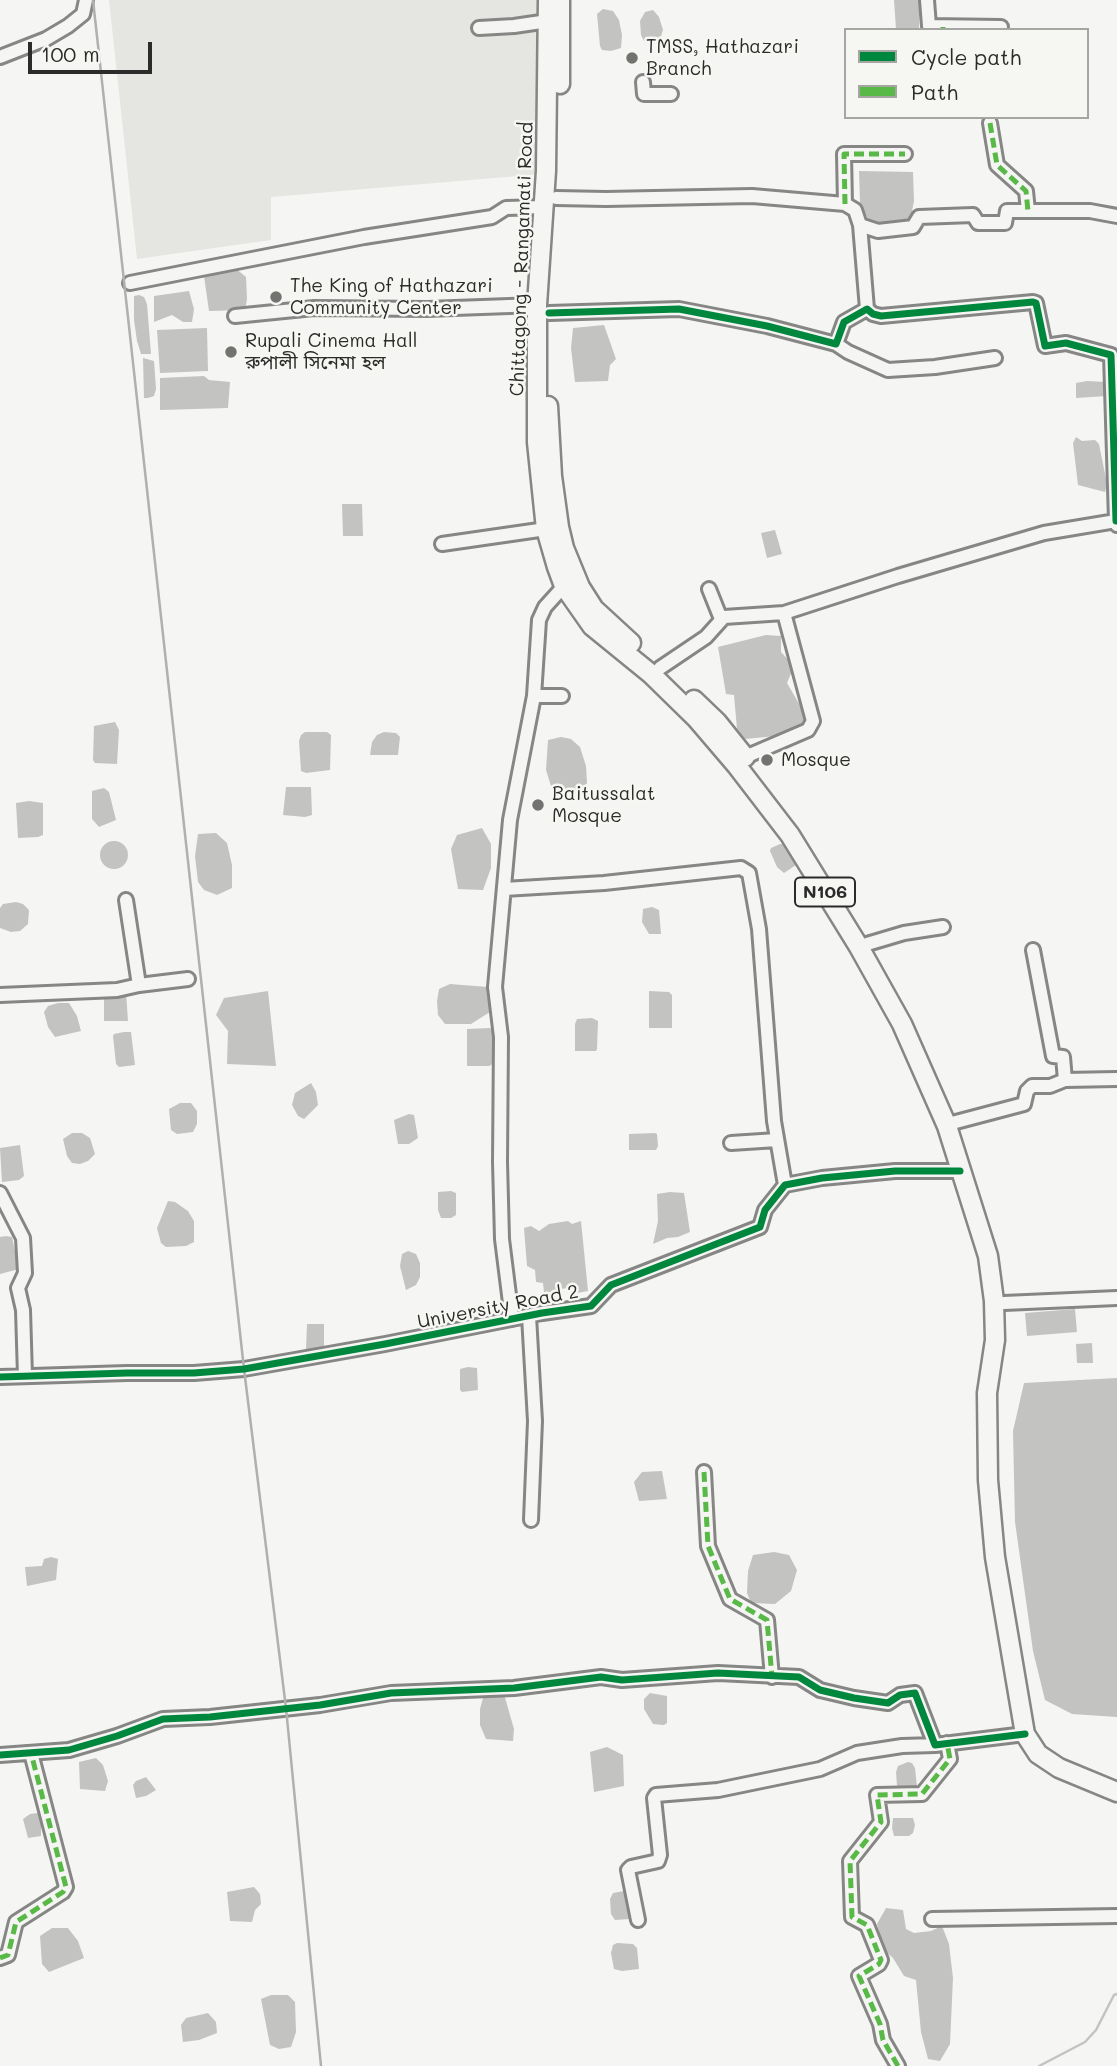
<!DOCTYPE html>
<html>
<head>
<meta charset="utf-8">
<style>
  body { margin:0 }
  #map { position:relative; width:1117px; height:2066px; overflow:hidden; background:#f5f5f3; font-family:Mali,sans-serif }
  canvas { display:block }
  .legend { position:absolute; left:844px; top:28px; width:245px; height:91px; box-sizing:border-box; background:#f6f6f2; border:2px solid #a5a5a2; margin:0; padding:9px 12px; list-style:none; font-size:21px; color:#2b2b2b }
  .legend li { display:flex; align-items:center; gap:14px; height:35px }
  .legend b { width:35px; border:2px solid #a5a5a2 }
  .scale { position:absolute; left:28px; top:42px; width:124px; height:32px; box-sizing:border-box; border:4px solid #2b2b2b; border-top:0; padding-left:9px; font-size:21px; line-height:24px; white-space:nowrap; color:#2b2b2b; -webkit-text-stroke:5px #f6f6f2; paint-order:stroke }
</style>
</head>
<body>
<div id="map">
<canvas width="1117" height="2066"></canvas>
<ul class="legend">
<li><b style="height:9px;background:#00873e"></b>Cycle path</li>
<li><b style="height:9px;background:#58b947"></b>Path</li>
</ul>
<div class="scale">100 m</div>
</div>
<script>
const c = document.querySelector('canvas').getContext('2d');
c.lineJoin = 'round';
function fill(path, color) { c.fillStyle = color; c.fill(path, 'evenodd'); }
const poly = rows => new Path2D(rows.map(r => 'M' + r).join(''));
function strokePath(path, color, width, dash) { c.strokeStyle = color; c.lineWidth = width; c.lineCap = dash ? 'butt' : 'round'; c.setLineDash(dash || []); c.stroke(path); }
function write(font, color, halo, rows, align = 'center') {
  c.font = font + ' Mali,"Noto Sans Bengali",sans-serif'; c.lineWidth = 5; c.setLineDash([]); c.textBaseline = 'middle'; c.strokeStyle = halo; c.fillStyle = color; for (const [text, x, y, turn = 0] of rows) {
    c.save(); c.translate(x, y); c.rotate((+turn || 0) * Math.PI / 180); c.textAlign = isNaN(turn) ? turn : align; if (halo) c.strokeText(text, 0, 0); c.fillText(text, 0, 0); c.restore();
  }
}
fill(poly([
  [109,0,541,0,541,174,271,197,271,240,137,259]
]), '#e5e5e2');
fill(poly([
  [894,0,920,0,919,28,896,29],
  [603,9,613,11,619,20,622,35,621,48,611,51,602,50,600,46,597,14],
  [653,10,659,17,663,30,661,36,654,41,644,41,641,35,640,21,645,12],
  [859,171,913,172,914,201,912,211,912,222,874,227,870,223,860,203],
  [235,268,246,277,247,299,245,310,209,311,204,276],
  [189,291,194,309,192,322,183,322,172,315,154,322,154,296],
  [139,295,144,297,147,304,151,354,141,354,137,341,134,320,134,296],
  [604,325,616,359,610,365,608,381,575,382,571,348,573,328],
  [207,328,208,371,160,373,157,330],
  [143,358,154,361,156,389,154,396,148,398,144,398],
  [204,376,209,380,230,382,228,408,160,410,160,378],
  [1087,381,1107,382,1107,396,1076,398,1076,383],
  [1076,437,1082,441,1095,440,1099,444,1107,484,1105,492,1078,485,1073,443],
  [342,504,362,504,363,536,343,536],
  [775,530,782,554,767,558,761,533],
  [766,635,781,636,781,652,794,666,787,683,809,721,787,735,745,739,737,729,734,695,726,694,718,647],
  [115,722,119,730,117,764,95,763,93,760,94,726],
  [305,732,327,732,331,735,330,770,306,773,301,771,299,741,301,735],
  [384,732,396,733,400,737,398,755,370,755,372,742,377,735],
  [561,737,571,739,580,747,586,766,587,783,580,793,556,794,551,786,546,770,548,740],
  [286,787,311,787,312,815,305,817,283,815],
  [104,788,109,792,116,820,99,827,92,819,92,791],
  [29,801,43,803,43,835,38,837,18,838,16,803],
  [482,828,491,844,491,868,483,890,458,889,451,849,457,835],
  [216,833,227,843,232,865,232,888,217,895,204,890,198,882,195,856,198,834],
  '100 855a14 14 0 1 1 28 0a14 14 0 1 1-28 0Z',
  [780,844,786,844,796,865,784,873,777,867,770,851,771,848],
  [16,902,23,904,29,910,28,924,20,931,11,932,0,928,0,908,3,904],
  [652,907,659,910,661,934,649,934,642,922,643,909],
  [450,984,488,987,490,1012,471,1024,445,1024,438,1015,437,1001,439,989],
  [268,991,276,1066,227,1064,228,1031,216,1015,224,998],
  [649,991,669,992,672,995,672,1028,649,1028],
  [126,992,128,1021,104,1021,104,994],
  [58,1003,69,1003,77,1016,81,1031,55,1037,48,1027,44,1012,48,1006],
  [592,1018,598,1021,597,1049,596,1051,575,1051,575,1024,577,1019],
  [490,1028,494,1031,494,1063,489,1066,467,1066,467,1029],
  [124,1032,131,1032,135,1065,119,1067,116,1064,113,1036,114,1034],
  [311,1083,316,1092,318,1105,304,1119,298,1116,292,1105,295,1093],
  [180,1103,191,1103,197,1111,197,1124,193,1132,177,1134,171,1130,169,1109],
  [409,1114,414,1115,418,1138,409,1144,398,1144,394,1120],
  [72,1133,82,1133,90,1138,95,1154,88,1161,80,1164,72,1163,67,1156,63,1139],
  [655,1133,657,1134,658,1146,656,1150,629,1150,629,1134],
  [20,1145,24,1176,19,1180,2,1182,0,1148],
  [451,1191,456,1193,456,1215,451,1218,441,1218,438,1210,438,1192],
  [670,1192,684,1193,690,1232,678,1237,667,1238,653,1244,658,1221,657,1194],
  [168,1201,175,1202,188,1211,194,1221,194,1242,186,1246,166,1247,161,1243,157,1228],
  [568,1221,572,1224,581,1221,588,1291,577,1293,574,1287,561,1289,561,1292,544,1292,543,1283,536,1282,535,1270,527,1266,524,1228,531,1226,539,1231,549,1224],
  [6,1236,12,1237,19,1269,0,1274,0,1237],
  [408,1251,416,1254,420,1263,420,1277,416,1285,406,1290,400,1266,402,1254],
  [1075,1309,1077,1332,1027,1336,1025,1313],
  [307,1324,324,1324,324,1349,306,1349],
  [1092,1343,1093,1363,1077,1363,1076,1344],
  [468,1367,477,1368,478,1390,462,1392,460,1390,460,1369],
  [1117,1378,1117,1717,1072,1714,1045,1700,1033,1651,1015,1522,1013,1431,1024,1383],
  [662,1471,667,1499,639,1501,634,1482,642,1472],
  [774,1552,789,1555,797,1570,791,1591,775,1604,751,1603,747,1593,748,1571,753,1555],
  [51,1557,58,1559,56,1580,27,1586,25,1567,42,1566,44,1559],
  [650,1693,667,1696,667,1723,664,1725,653,1724,644,1709,644,1699],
  [504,1694,514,1729,513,1741,486,1739,480,1725,480,1709,483,1698],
  [607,1747,623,1755,624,1786,594,1792,590,1752],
  [96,1758,103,1765,108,1781,105,1791,80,1789,79,1762],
  [908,1762,912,1763,915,1768,917,1787,914,1790,903,1791,897,1786,896,1772,898,1766],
  [146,1777,156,1790,146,1796,136,1798,133,1785,136,1781],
  [38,1813,41,1821,41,1836,28,1838,23,1819,30,1814],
  [893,1818,913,1818,915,1825,913,1833,909,1836,894,1836,892,1828],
  [254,1887,260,1894,261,1904,255,1910,252,1922,230,1921,227,1892],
  [624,1891,628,1892,633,1916,629,1919,615,1920,611,1914,610,1899,613,1893],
  [886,1908,903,1910,906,1929,914,1933,931,1931,942,1926,949,1944,953,1978,950,2044,940,2061,928,2059,921,2032,916,1980,904,1976,893,1958,883,1949,877,1924],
  [52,1928,68,1928,78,1941,84,1958,49,1972,42,1964,40,1936],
  [617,1943,633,1944,637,1948,639,1969,622,1971,614,1969,611,1953,613,1945],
  [271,1995,288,1995,295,2002,296,2032,291,2047,279,2049,270,2045,261,1999],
  [208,2013,216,2022,217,2033,199,2040,183,2042,181,2025,186,2018]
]), '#c3c3c1');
strokePath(poly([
  [1039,2066,1085,2042,1096,2030,1114,1995,1117,1994]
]), '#c3c3c1', 2.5);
const minor = poly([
  [927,0,929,26,1001,27],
  [479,28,514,26,548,21],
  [0,57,46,39,68,26,83,14,86,0],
  [643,82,644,94,671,94],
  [990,123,997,165,1026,191,1028,211],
  [556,198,606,199,752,196,845,204,855,210,860,225,867,309],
  [845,204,844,154,905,154],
  [860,225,878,231,913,227,919,217,973,215,978,223,1005,223,1007,211,1090,211,1117,216],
  [130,283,364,237,492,217,506,208,544,207],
  [549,313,679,309,767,326,836,344,844,322,867,309,873,314,881,316,1033,302,1036,303,1045,346,1066,343,1111,355,1116,521],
  [235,316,314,308,427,309,537,305],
  [836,344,848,352,888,370,935,367,995,358],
  [442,544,546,529],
  [709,589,721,619],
  [660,668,706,637,724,617,784,613,898,576,1044,533,1116,521,1117,525],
  [534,696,562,696],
  [745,757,808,730,813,721,784,613],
  [504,889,604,883,741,868,749,873,759,929,774,1121,785,1185],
  [867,944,904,933,943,927],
  [1033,950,1053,1056,1063,1057,1065,1080],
  [139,985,188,979],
  [0,995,117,990,139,985,126,900],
  [952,1123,1024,1104,1027,1091,1032,1086,1050,1086,1065,1080,1117,1079],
  [731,1143,777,1140],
  [0,1193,23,1238,25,1273,18,1288,23,1310,25,1376],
  [1004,1303,1117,1298],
  [529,1316,535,1421,531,1520],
  [512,1319,502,1239,500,1162,501,1037,495,987,510,820,534,696,539,620,545,607,564,586],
  [0,1377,127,1373,194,1373,244,1369,385,1344,542,1313,591,1306,611,1285,760,1227,765,1210,785,1185,822,1178,895,1171,960,1171],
  [704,1472,708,1546,730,1599,767,1620,772,1677],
  [0,1755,69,1750,117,1736,163,1719,210,1717,320,1705,391,1693,514,1688,601,1677,622,1680,718,1673,799,1677,820,1690,854,1698,888,1703,900,1695,915,1693,935,1745,1025,1734],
  [932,1919,1117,1916],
  [638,1920,628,1870,631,1867,658,1861,660,1855,654,1798,656,1795,718,1790,820,1769,857,1753,902,1746,935,1745],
  [0,1958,8,1955,16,1922,63,1892,66,1887,31,1753],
  [898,2066,883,2040,880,2024,859,1976,879,1964,881,1960,867,1925,852,1917,850,1861,881,1822,877,1795,922,1794,950,1759,947,1743]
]);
const highway = poly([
  [548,0,546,171,537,305,537,442,546,529,557,567,564,586,592,626,651,674,696,718,737,766,790,835,859,947,902,1024,947,1126,988,1256,994,1301,995,1340,987,1393,988,1480,995,1557,1025,1734,1038,1754,1059,1768,1117,1792],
  [560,0,560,84],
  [548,406,552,476,559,527,564,548,580,587,594,609,631,643],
  [694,700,717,722,745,757]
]);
strokePath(minor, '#868685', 18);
strokePath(highway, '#868685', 23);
strokePath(minor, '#f5f5f3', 12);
strokePath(highway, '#f5f5f3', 18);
strokePath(poly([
  [93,0,244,1369,286,1708,321,2066]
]), '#b0b0af', 2.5);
strokePath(poly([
  [943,30,943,27],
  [990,123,997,165,1026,191,1028,211],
  [845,204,844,154,905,154],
  [704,1472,708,1546,730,1599,767,1620,772,1677],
  [0,1958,8,1955,16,1922,63,1892,66,1887,31,1753],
  [898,2066,883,2040,880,2024,859,1976,879,1964,881,1960,867,1925,852,1917,850,1861,881,1822,877,1795,922,1794,950,1759,947,1743]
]), '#58b947', 5, [10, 5]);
strokePath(poly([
  [549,313,679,309,767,326,836,344,844,322,867,309,873,314,881,316,1033,302,1036,303,1045,346,1066,343,1111,355,1116,521],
  [0,1377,127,1373,194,1373,244,1369,385,1344,542,1313,591,1306,611,1285,760,1227,765,1210,785,1185,822,1178,895,1171,960,1171],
  [0,1755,69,1750,117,1736,163,1719,210,1717,320,1705,391,1693,514,1688,601,1677,622,1680,718,1673,799,1677,820,1690,854,1698,888,1703,900,1695,915,1693,935,1745,1025,1734]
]), '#00873e', 7);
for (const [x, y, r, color] of [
  [632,58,7,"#727271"],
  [276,297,7,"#727271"],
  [231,352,7,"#727271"],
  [767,760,7,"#727271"],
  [538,805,7,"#727271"]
]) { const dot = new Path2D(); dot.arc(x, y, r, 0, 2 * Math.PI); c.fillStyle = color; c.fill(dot); strokePath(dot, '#f6f6f2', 2.5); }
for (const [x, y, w] of [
  [825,892,60]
]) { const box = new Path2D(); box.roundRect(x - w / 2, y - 14.5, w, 29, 5); c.fillStyle = '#f6f6f2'; c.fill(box); strokePath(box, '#2b2b2b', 2); }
write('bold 18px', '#2b2b2b', null, [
  ["N106",825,892]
]);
write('19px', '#2b2b2b', '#f6f6f2', [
  ["TMSS, Hathazari",646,47],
  ["Branch",646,69],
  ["The King of Hathazari",290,286],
  ["Community Center",290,308],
  ["Rupali Cinema Hall",245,341],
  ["রুপালী সিনেমা হল",245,363],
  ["Mosque",781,760],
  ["Baitussalat",552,794],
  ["Mosque",552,816]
], 'left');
write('19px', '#2b2b2b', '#f6f6f2', [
  ["Chittagong - Rangamati Road",522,259,-88],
  ["University Road 2",498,1307,-11]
]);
</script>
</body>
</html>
